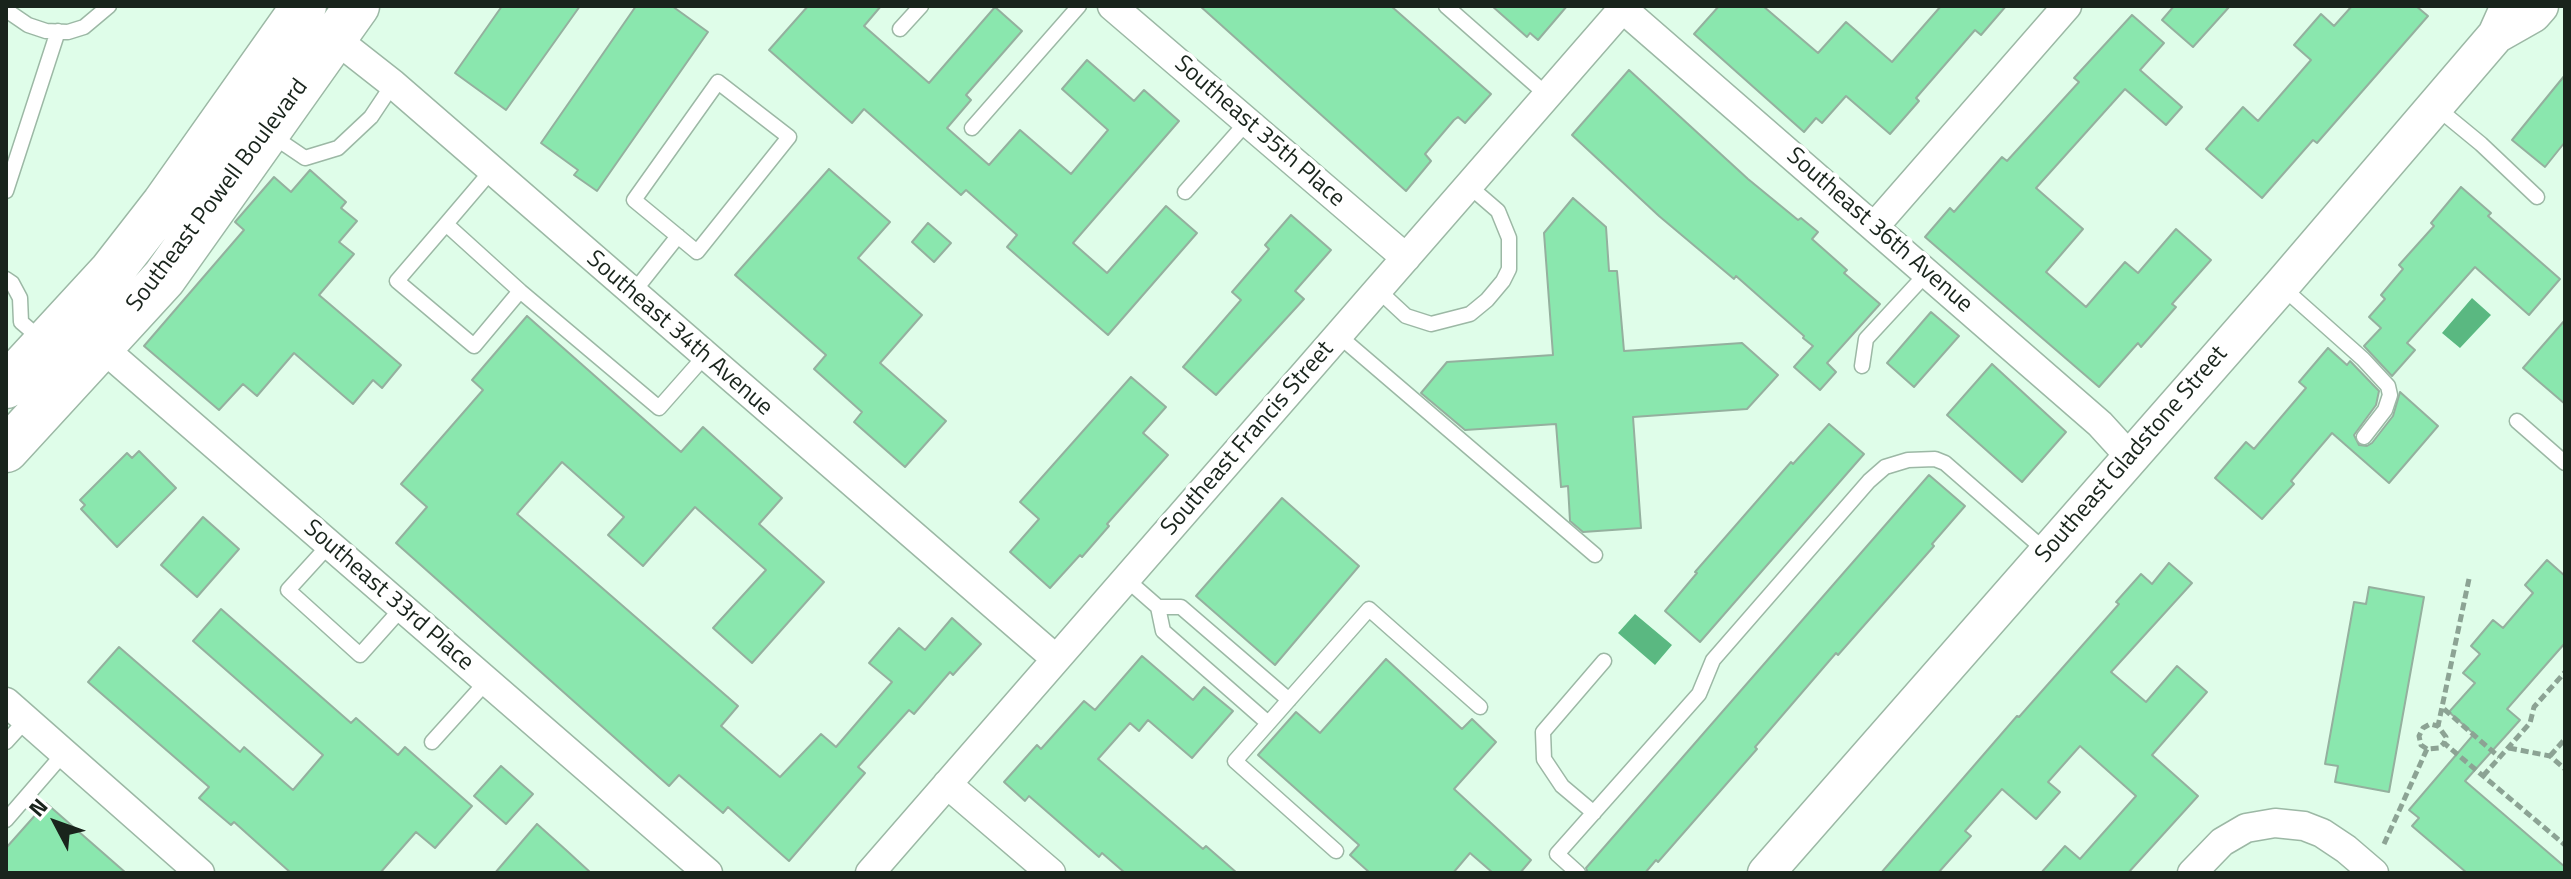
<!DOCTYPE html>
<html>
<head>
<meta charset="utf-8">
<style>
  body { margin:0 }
  #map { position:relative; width:2571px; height:879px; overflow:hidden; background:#dffde9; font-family:"Titillium Web",sans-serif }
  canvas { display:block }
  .frame { position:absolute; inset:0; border:8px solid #19241c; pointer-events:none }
  .north { position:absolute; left:16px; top:783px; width:80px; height:80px; -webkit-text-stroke:6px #fff; paint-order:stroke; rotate:311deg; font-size:22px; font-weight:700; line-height:32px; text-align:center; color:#19241c }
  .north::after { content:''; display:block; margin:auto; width:28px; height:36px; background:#19241c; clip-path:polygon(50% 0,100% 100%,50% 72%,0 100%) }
</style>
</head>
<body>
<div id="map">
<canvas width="2571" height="879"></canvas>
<div class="frame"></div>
<div class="north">N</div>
</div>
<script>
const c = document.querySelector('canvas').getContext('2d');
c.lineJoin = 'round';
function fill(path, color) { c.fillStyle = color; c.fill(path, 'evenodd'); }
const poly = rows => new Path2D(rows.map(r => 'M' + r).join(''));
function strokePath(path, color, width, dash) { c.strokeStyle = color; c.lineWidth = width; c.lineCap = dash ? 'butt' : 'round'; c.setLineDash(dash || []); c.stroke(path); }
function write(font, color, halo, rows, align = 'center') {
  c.font = font + ' "Titillium Web",sans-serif'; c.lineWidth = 8; c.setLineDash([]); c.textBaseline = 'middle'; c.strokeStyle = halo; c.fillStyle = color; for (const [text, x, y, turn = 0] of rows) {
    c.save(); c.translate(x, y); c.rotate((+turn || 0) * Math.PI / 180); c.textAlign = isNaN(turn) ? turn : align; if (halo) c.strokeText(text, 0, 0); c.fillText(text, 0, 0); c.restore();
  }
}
fill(poly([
  [2472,298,2491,315,2460,348,2442,333],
  [1635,614,1672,645,1655,665,1618,633]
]), '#5ab881');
const building = poly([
  [502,6,580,6,506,110,455,73,502,6],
  [636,6,672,6,708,32,597,191,574,175,578,170,541,143,636,6],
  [808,6,881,6,864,26,929,83,995,7,1022,31,966,95,971,100,947,128,989,165,1020,130,1071,174,1108,130,1062,89,1087,60,1134,101,1144,90,1179,121,1073,243,1107,273,1166,206,1197,233,1108,335,1007,247,1017,235,966,190,961,195,864,109,852,123,769,50,808,6],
  [1200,6,1391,6,1491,94,1465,123,1458,117,1454,120,1425,154,1431,161,1406,191,1200,6],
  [1492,6,1567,6,1538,40,1530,33,1527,37,1492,6],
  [1719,6,1763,6,1818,53,1846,22,1892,62,1941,6,2006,6,1981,35,1975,30,1916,98,1919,101,1890,134,1846,96,1822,123,1816,118,1804,132,1694,34,1719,6],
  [2174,6,2230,6,2193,47,2162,20,2174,6],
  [2352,6,2416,6,2428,16,2317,143,2313,140,2262,198,2206,149,2243,107,2258,121,2311,60,2294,45,2321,14,2334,26,2352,6],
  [2132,15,2164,43,2140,70,2182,107,2166,125,2125,89,2036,188,2083,229,2046,272,2086,307,2125,262,2138,273,2176,229,2211,260,2172,304,2176,307,2141,347,2138,343,2099,387,1925,237,1950,208,1954,212,2002,157,2007,161,2079,82,2074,78,2132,15],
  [1629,70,1748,179,1798,220,1801,218,1818,232,1812,239,1847,270,1844,273,1880,304,1827,363,1836,372,1820,390,1794,367,1813,346,1803,338,1804,336,1736,276,1734,279,1659,216,1572,135,1629,70],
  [2565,75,2565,142,2545,167,2512,140,2565,75],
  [829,169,890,222,858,258,922,315,880,363,946,421,905,467,854,422,862,412,814,369,826,355,735,275,829,169],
  [310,170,346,202,341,208,357,221,339,242,354,254,319,295,401,365,382,388,373,380,353,404,294,353,257,396,243,384,219,410,144,346,244,230,235,222,274,177,291,192,310,170],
  [2461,187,2491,213,2488,216,2560,279,2529,315,2475,267,2407,343,2415,350,2392,376,2364,346,2381,328,2369,317,2385,299,2381,295,2403,269,2399,265,2434,226,2431,223,2461,187],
  [1573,198,1606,227,1609,271,1617,271,1624,351,1742,343,1778,375,1747,409,1633,417,1641,528,1583,532,1570,521,1568,486,1561,487,1556,424,1465,430,1421,393,1447,362,1553,355,1544,233,1573,198],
  [1291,215,1331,250,1295,291,1304,299,1216,395,1183,367,1241,300,1232,292,1269,249,1265,245,1291,215],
  [928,223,951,243,934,262,912,242,928,223],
  [1931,312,1959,336,1914,387,1887,363,1931,312],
  [527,316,681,452,703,427,782,498,759,524,824,582,752,663,713,628,766,570,695,507,643,566,608,535,624,517,562,462,517,514,738,706,721,726,780,777,821,734,836,747,892,682,869,663,899,628,925,650,952,618,981,644,953,675,950,672,914,714,909,710,858,767,865,773,789,861,728,807,723,813,679,775,669,786,396,543,427,507,401,484,483,390,472,380,527,316],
  [2565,320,2565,404,2523,368,2565,320],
  [2328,348,2347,365,2350,361,2379,391,2376,405,2354,435,2359,445,2367,446,2372,443,2393,416,2400,392,2438,426,2389,483,2332,433,2291,481,2294,484,2262,519,2215,478,2246,442,2254,449,2306,388,2299,382,2328,348],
  [1992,364,2066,432,2022,482,1947,415,1992,364],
  [1131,377,1166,407,1143,433,1168,455,1107,524,1109,526,1082,557,1080,555,1050,588,1010,552,1039,519,1020,502,1131,377],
  [1829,424,1864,454,1700,642,1665,611,1697,573,1695,572,1791,462,1793,464,1829,424],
  [139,451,176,488,117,547,81,509,85,505,80,500,127,453,132,458,139,451],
  [1929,475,1965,506,1932,544,1934,546,1838,655,1836,653,1755,747,1757,749,1658,862,1656,860,1645,873,1588,873,1586,868,1929,475],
  [1282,498,1359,566,1275,665,1196,596,1282,498],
  [203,517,239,549,197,597,161,565,203,517],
  [2547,560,2565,576,2565,643,2507,709,2520,720,2465,781,2565,867,2565,873,2467,873,2412,826,2419,818,2409,810,2474,734,2449,712,2475,683,2463,673,2480,654,2471,646,2493,620,2503,628,2533,593,2525,585,2547,560],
  [2169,563,2192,583,2111,672,2146,702,2177,666,2207,692,2152,755,2198,796,2128,873,2041,873,2065,846,2080,859,2136,796,2080,746,2048,782,2060,792,2036,819,2002,789,1965,831,1971,836,1938,873,1881,873,2017,716,2019,717,2119,604,2116,602,2141,574,2152,584,2169,563],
  [2369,587,2424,597,2389,792,2335,782,2338,766,2325,764,2354,602,2366,604,2369,587],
  [221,609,351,723,356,718,398,755,405,747,472,806,435,848,416,832,380,873,291,873,234,822,231,825,199,798,209,787,88,682,119,647,240,752,244,747,293,790,323,755,193,641,221,609],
  [1142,656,1193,700,1204,687,1233,711,1192,758,1148,720,1139,731,1130,723,1098,759,1203,849,1206,846,1237,873,1125,873,1102,853,1099,857,1029,796,1025,801,1004,782,1037,745,1041,749,1084,701,1095,710,1142,656],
  [1386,659,1462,729,1472,719,1496,742,1454,789,1531,860,1520,873,1493,873,1470,853,1453,873,1370,873,1350,855,1359,845,1258,755,1296,712,1320,733,1386,659],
  [501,766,533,794,506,824,474,796,501,766],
  [46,803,126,873,6,873,6,848,46,803],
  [537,824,566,850,591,873,495,873,537,824]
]);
fill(building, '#8ae7ae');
strokePath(building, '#94b09e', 2);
const service = poly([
  [1446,6,1547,95],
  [6,10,28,25,46,31,68,32,84,27,109,6],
  [900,29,921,6],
  [718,82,789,137,697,252,634,200,718,82],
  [2436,107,2481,144,2537,197],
  [972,128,1079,6],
  [271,135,305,158,338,148,371,117,393,84],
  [6,191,58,31],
  [1185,192,1247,122],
  [446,224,520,291,474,346,397,281,446,224],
  [446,224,492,170],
  [6,279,12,283,20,298,21,322,42,340],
  [2281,286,2363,359,2388,386,2390,395,2385,410,2364,437],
  [1378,290,1406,316,1431,324,1470,314,1487,300,1503,281,1509,269,1509,238,1498,211,1469,186],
  [520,291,659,408,704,357],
  [632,294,678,236],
  [1338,335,1595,555],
  [1862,366,1866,339,1927,273],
  [2517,421,2565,463],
  [329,545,288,590,360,655,402,608],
  [1126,579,1158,607,1163,631,1268,723],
  [1158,607,1181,607,1289,700],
  [6,742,26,720],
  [432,742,487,681],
  [1594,813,1562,786,1544,759,1543,732,1604,661],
  [6,820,64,753],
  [1336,851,1235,761,1369,609,1480,707],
  [1578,873,1557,854,1699,694,1713,660,1869,481,1885,467,1908,460,1935,459,1945,463,2047,552]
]);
const minor = poly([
  [1112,6,1406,258],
  [1623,9,2100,424,2131,458],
  [323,29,393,84,1056,659],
  [1874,227,2067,6],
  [89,336,708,873],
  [6,702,200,873],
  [947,784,1051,873],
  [870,873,1625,6],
  [2192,873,2222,842,2246,828,2275,823,2304,826,2322,833,2346,849,2374,873]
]);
const tertiary = poly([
  [2496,35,2533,14,2540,6],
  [1766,873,2281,286,2496,35,2509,6]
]);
const primary = poly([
  [6,386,111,272,164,204,304,6],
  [6,450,164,278,357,6]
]);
strokePath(service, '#9cb8a5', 17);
strokePath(minor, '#9cb8a5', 31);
strokePath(tertiary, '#9cb8a5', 39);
strokePath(primary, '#9cb8a5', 47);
strokePath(poly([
  [2469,579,2438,726,2446,737,2444,743,2565,845],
  [2444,709,2499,757],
  [2509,748,2550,756,2565,769],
  [2427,749,2421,745,2419,736,2423,728,2430,724,2438,726],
  [2550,756,2565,739],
  [2483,776,2530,723,2534,707,2565,672],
  [2384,844,2427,749,2439,748,2444,743]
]), '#8ca394', 5, [8, 4]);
strokePath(service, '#fff', 14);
strokePath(minor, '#fff', 28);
strokePath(tertiary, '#fff', 36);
strokePath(primary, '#fff', 44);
write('24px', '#19241c', '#fff', [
  ["Southeast 35th Place",1259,132,41],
  ["Southeast Powell Boulevard",218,196,-53],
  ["Southeast 36th Avenue",1879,231,41],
  ["Southeast 34th Avenue",679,334,41],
  ["Southeast Francis Street",1248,439,-49],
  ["Southeast Gladstone Street",2132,455,-49],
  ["Southeast 33rd Place",388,596,41]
]);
</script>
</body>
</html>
